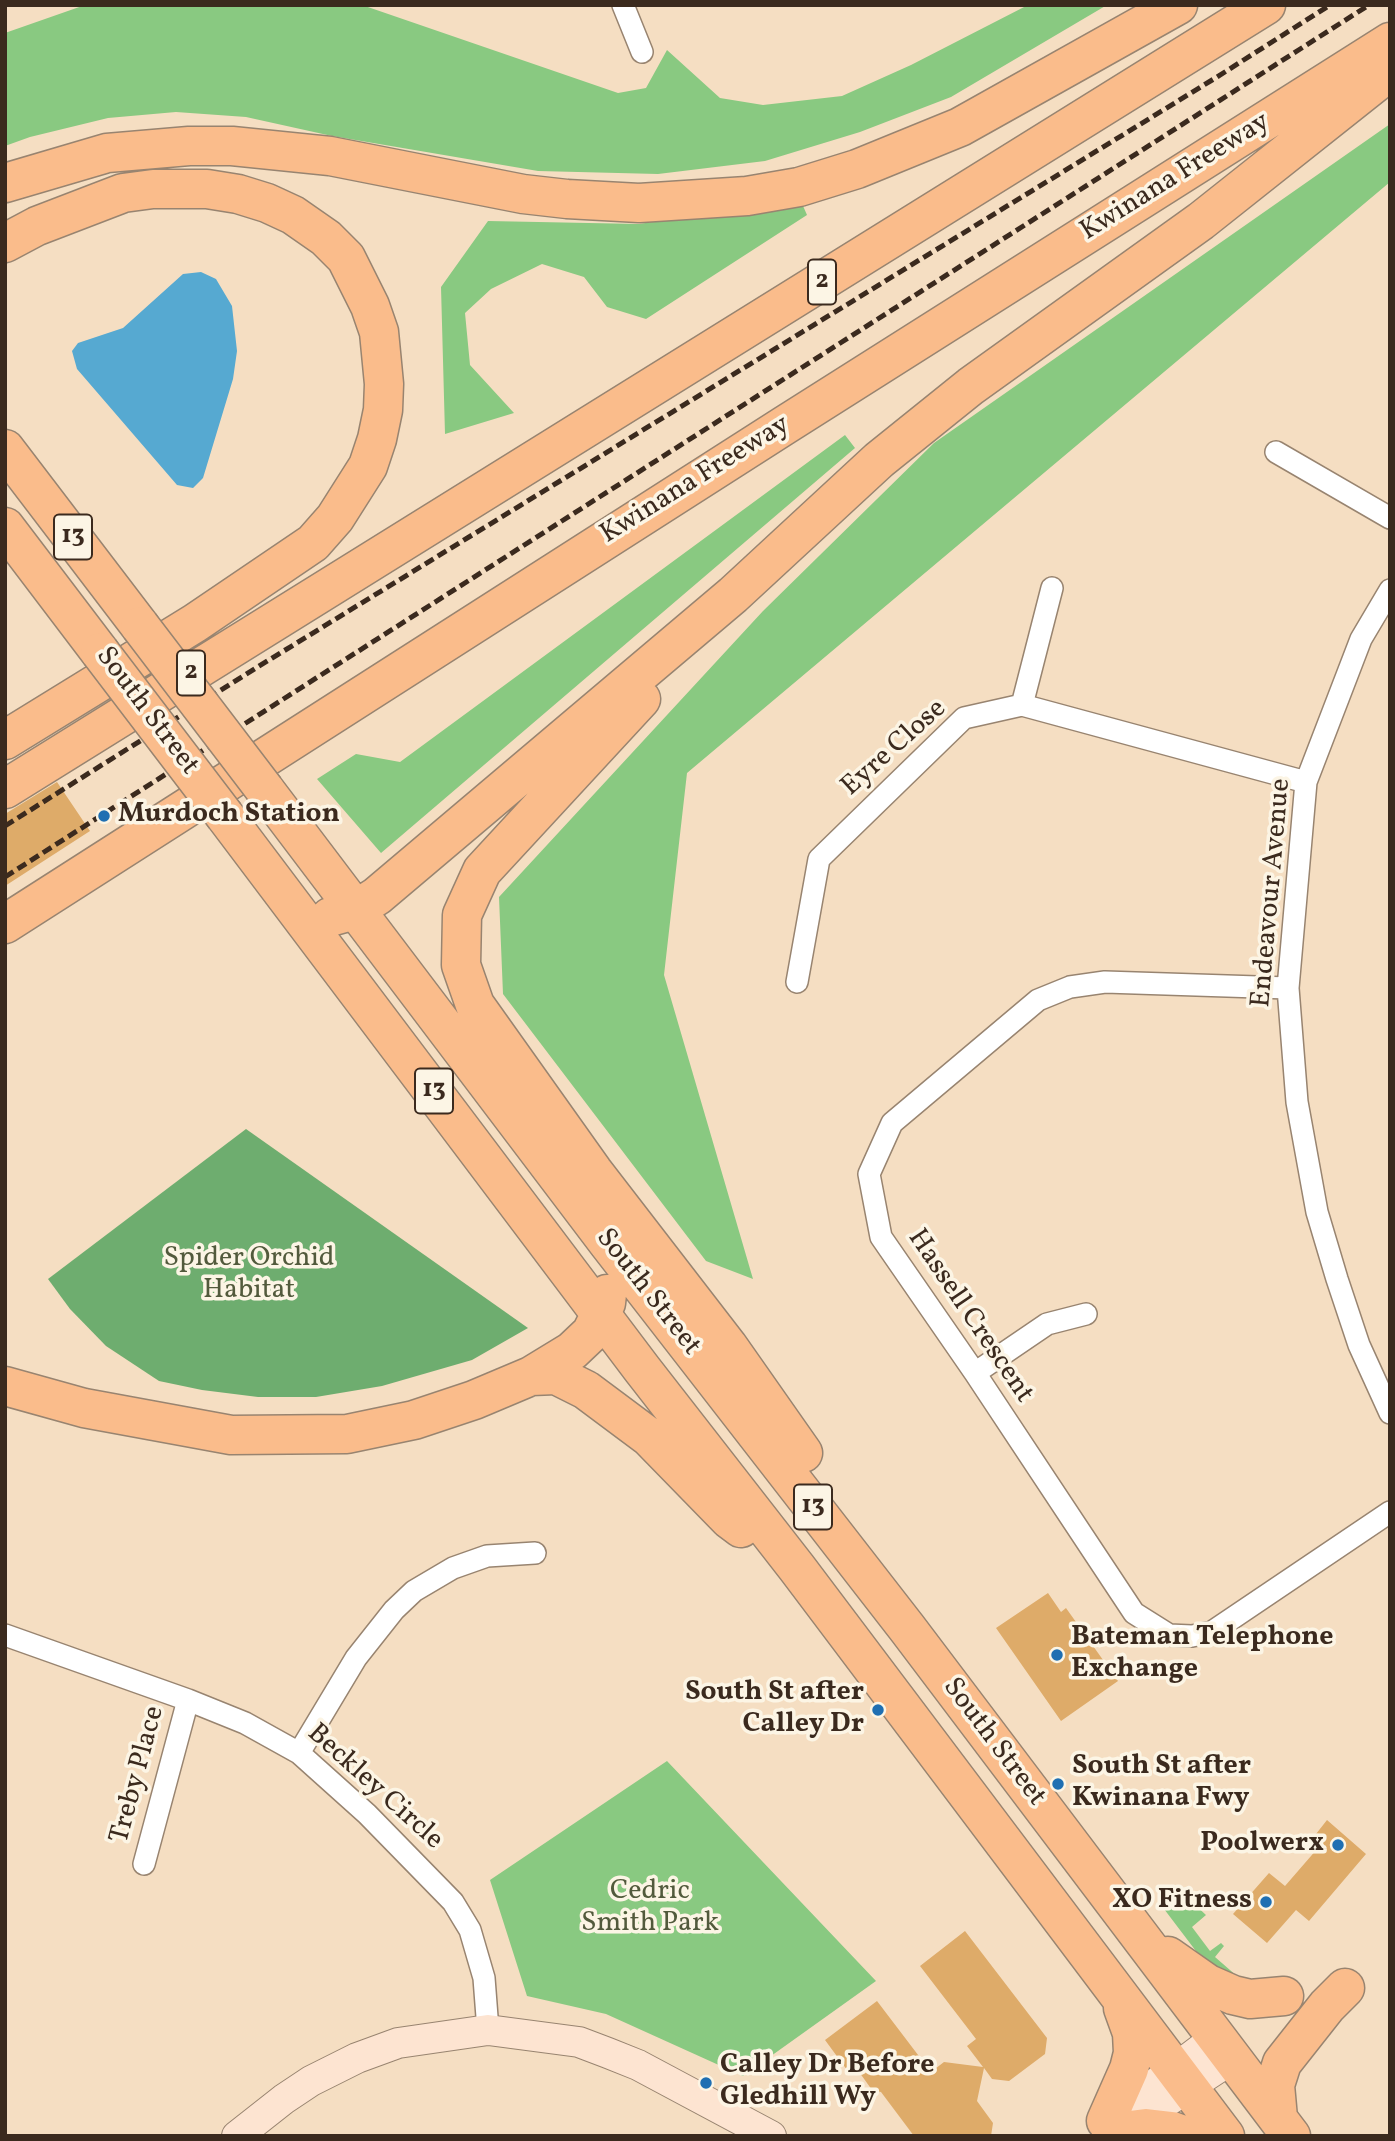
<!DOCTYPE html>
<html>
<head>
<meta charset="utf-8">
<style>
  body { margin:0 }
  #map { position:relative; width:1395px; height:2141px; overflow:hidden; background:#f5dec2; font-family:Vollkorn,serif }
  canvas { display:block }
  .frame { position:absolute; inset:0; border:7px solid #3b2a1e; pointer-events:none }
</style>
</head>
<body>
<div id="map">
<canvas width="1395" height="2141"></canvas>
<div class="frame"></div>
</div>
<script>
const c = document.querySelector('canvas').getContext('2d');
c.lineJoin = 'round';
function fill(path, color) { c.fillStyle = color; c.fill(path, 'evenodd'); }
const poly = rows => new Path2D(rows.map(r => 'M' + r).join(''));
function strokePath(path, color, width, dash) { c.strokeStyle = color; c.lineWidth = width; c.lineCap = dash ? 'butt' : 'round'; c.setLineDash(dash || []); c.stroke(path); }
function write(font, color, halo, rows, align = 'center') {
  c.font = font + ' Vollkorn,serif'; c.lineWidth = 7; c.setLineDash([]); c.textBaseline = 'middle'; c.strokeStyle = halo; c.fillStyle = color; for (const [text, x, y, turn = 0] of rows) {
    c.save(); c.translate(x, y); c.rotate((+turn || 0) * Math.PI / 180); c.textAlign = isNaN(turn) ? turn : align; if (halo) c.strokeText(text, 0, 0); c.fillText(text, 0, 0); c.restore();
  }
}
fill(poly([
  [85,5,362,5,618,93,646,88,667,50,720,98,763,105,842,96,911,65,1028,5,1107,5,951,97,860,132,765,161,658,174,538,171,332,136,246,117,176,112,108,118,30,137,5,146,5,33],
  [1390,124,1390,182,687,773,664,975,753,1279,706,1261,503,994,499,897,763,611,934,443],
  [800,199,807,215,646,319,607,307,584,277,542,264,491,289,465,313,470,365,514,413,445,434,441,287,488,221,639,224],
  [845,435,855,448,381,853,317,779,356,754,400,762],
  [667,1761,876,1981,743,2076,606,2014,527,1996,490,1880],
  [1186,1900,1191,1901,1206,1915,1192,1927,1210,1951,1221,1943,1224,1946,1215,1957,1238,1977,1205,1963,1158,1901]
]), '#89c981');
fill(poly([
  [246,1129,528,1328,472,1360,382,1386,316,1397,258,1397,202,1390,159,1381,106,1346,70,1309,48,1279]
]), '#6ead6f');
fill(poly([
  [201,272,216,279,232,306,237,351,233,379,203,478,193,488,177,485,77,369,72,351,78,343,123,328,183,274]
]), '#56a9d1');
fill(poly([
  [57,782,90,831,5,886,5,814],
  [1048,1593,1061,1612,1066,1608,1118,1681,1061,1721,996,1628],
  [1327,1820,1366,1854,1309,1921,1296,1910,1267,1943,1233,1914,1269,1873,1285,1886,1324,1841,1316,1834],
  [965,1931,1047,2038,1045,2054,1009,2081,992,2079,984,2068,977,2101,993,2123,991,2136,914,2136,881,2092,872,2090,857,2069,850,2074,825,2040,877,2001,931,2072,944,2062,983,2067,967,2046,976,2039,920,1966]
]), '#deab69');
const street = poly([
  [623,5,642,52],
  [1276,452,1390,518],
  [1390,590,1361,639,1306,782,1288,988,1297,1102,1317,1212,1337,1279,1359,1345,1390,1413],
  [1022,705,1052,588],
  [797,982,819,859,964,718,1022,705,1306,782],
  [1288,988,1105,982,1070,987,1038,1000,892,1123,869,1174,881,1237,975,1373,1134,1613,1169,1635,1192,1636,1212,1632,1390,1512],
  [975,1373,1047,1324,1086,1314],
  [5,1635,188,1700,245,1723,299,1753,367,1814,453,1902,470,1930,484,1978,488,2030],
  [299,1753,356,1658,394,1610,414,1591,453,1568,487,1556,535,1553],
  [144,1864,188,1700]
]);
const secondary = poly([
  [1106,2121,1217,2037],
  [1128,2127,1233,2058],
  [237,2136,284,2099,311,2081,357,2058,398,2043,488,2030,579,2042,608,2053,638,2065,771,2136]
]);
const highway = poly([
  [5,183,107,153,189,146,232,146,330,156,523,194,567,199,639,203,747,196,799,187,857,169,960,127,1178,5],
  [5,243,37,226,123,193,153,189,207,189,238,194,267,203,293,215,326,238,346,258,370,306,379,332,384,384,383,410,377,439,368,466,335,518,313,543,195,623,5,740],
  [5,449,140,626],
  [5,527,100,652],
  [641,699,482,871,462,915,461,965,475,1005,593,1171,728,1346,803,1453],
  [5,789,1266,5],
  [265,790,608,1243,907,1628,1291,2136],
  [225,816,642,1369,797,1568,1225,2136],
  [330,917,355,910,377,896,733,595,879,460,971,386,1201,221,1390,71],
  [5,924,785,425,1390,42],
  [531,1376,556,1375,586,1390,649,1437,729,1519,741,1528],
  [5,1386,84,1408,231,1435,347,1434,414,1420,474,1400,531,1376,572,1351,591,1333,606,1303,607,1294],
  [1168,1956,1208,1984,1233,1995,1250,1999,1284,1996],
  [1278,2118,1275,2085,1282,2063,1327,2006,1345,1988],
  [1106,2121,1129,2069,1133,2053,1132,2033,1123,2008],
  [1122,2131,1146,2128,1172,2131,1186,2136]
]);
strokePath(street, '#988470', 24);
strokePath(secondary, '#988470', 32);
strokePath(highway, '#988470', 41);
strokePath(street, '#fff', 21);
strokePath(secondary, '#fde4d1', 30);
strokePath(highway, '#fabc8b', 38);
strokePath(poly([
  [5,826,256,668,1217,77,1330,5],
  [5,877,1369,5]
]), '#3b2a1e', 5, [10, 5]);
const highwayBridge = poly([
  [140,626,265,790],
  [100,652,225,816]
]);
strokePath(highwayBridge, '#988470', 41, []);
strokePath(highwayBridge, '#fabc8b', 38);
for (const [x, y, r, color] of [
  [104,816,7,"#1f6fb2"],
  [1057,1655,7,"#1f6fb2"],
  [878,1710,7,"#1f6fb2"],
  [1058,1784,7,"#1f6fb2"],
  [1338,1845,7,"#1f6fb2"],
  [1266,1902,7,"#1f6fb2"],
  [706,2083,7,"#1f6fb2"]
]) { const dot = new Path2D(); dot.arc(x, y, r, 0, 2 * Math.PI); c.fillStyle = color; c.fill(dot); strokePath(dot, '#fcf5e5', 2.5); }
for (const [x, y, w] of [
  [822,282,28],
  [73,537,38],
  [191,673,28],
  [434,1091,38],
  [813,1507,38]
]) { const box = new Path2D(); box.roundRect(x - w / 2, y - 22.5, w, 45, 5); c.fillStyle = '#fcf5e5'; c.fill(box); strokePath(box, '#3b2a1e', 2); }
write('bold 26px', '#3b2a1e', null, [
  ["2",822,282],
  ["13",73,537],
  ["2",191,673],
  ["13",434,1091],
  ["13",813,1507]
]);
write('28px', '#3b2a1e', '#fcf5e5', [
  ["Kwinana Freeway",1176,178,-32],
  ["Kwinana Freeway",696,481,-32],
  ["South Street",146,712,53],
  ["Eyre Close",895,749,-42],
  ["Endeavour Avenue",1273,893,-85],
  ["South Street",647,1293,52],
  ["Hassell Crescent",969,1317,56],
  ["South Street",993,1743,53],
  ["Treby Place",139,1775,-75],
  ["Beckley Circle",374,1788,42]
]);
write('bold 28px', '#3b2a1e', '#fcf5e5', [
  ["Murdoch Station",118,816],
  ["Bateman Telephone",1071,1639],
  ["Exchange",1071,1671],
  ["South St after",864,1694,"right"],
  ["Calley Dr",864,1726,"right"],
  ["South St after",1072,1768],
  ["Kwinana Fwy",1072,1800],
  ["Poolwerx",1324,1845,"right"],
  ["XO Fitness",1252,1902,"right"],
  ["Calley Dr Before",720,2067],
  ["Gledhill Wy",720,2099]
], 'left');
write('28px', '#525a3c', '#fcf5e5', [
  ["Spider Orchid",249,1260],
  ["Habitat",249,1292],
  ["Cedric",650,1893],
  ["Smith Park",650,1925]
]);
</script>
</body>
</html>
